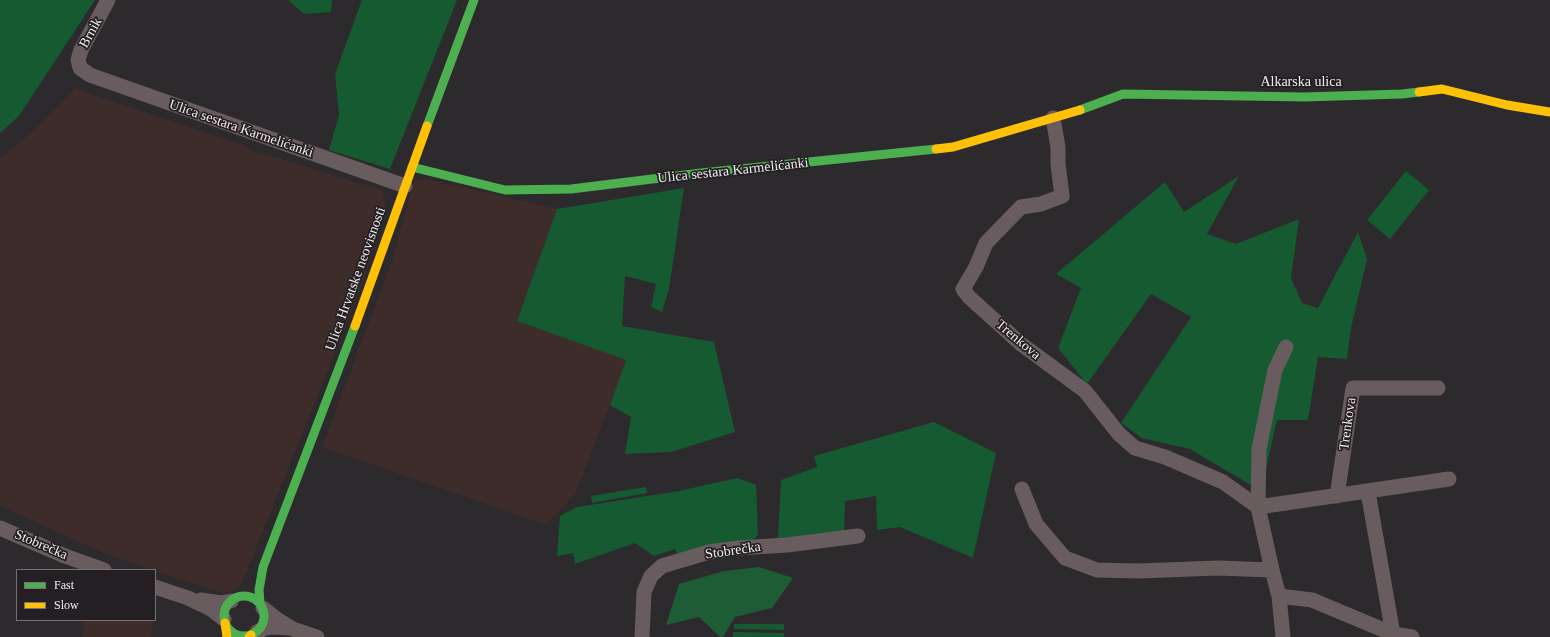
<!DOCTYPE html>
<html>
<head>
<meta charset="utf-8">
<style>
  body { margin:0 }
  #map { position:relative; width:1550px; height:637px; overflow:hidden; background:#2c2a2c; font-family:"Times New Roman",serif }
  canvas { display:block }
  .legend { position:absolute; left:16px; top:569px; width:140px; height:52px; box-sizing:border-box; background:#231f23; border:1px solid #757175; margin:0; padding:5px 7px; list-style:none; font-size:12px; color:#f0edf0 }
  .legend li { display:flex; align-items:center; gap:8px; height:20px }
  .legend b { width:20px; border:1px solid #757175 }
</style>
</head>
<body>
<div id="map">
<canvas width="1550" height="637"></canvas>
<ul class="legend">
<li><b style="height:5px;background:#4caf50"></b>Fast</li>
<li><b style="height:5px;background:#ffc107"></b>Slow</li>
</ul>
</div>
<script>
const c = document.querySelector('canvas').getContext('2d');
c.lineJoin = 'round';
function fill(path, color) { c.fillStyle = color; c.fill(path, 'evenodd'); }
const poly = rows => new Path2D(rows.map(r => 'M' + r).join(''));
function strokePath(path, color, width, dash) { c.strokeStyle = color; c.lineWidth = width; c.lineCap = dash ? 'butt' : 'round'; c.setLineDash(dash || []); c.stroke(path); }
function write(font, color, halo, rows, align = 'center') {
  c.font = font + ' "Times New Roman",serif'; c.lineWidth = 3.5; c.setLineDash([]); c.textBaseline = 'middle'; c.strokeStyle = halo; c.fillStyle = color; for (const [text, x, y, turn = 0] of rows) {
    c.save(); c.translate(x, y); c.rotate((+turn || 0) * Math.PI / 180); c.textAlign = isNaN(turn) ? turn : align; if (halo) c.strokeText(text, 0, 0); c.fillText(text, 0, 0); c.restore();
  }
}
fill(poly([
  [76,88,97,96,245,146,251,150,382,190,386,207,362,285,242,583,234,591,223,593,172,577,99,551,0,506,0,158,25,138],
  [427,179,557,209,517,321,627,360,576,493,546,525,322,447,392,261,414,181],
  [84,620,154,620,151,637,83,637]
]), '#3d2c29');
fill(poly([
  [0,0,95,0,19,116,0,133],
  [288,0,332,0,331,12,304,14],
  [362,0,457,0,390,169,329,150,339,115,335,74],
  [1406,171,1429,190,1390,239,1367,220],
  [1239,176,1207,234,1236,244,1299,219,1291,278,1302,303,1318,308,1358,232,1367,259,1351,328,1347,359,1318,357,1308,420,1277,420,1261,491,1190,449,1142,438,1121,423,1191,317,1151,294,1087,384,1058,348,1081,288,1056,274,1165,182,1184,212],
  [684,188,669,289,662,312,651,307,656,284,625,276,622,326,714,342,735,432,671,452,625,454,631,417,610,405,626,360,517,321,557,209],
  [934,422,996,453,973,558,900,527,877,530,876,496,845,501,844,531,778,539,781,480,817,467,814,456],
  [737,478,756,485,758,535,751,542,680,559,675,549,654,556,635,543,575,564,573,553,557,556,560,516,577,507,679,491],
  [646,487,647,493,592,503,591,496],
  [734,624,784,624,784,630,734,629],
  [733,632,784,633,784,637,733,637]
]), '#165a31');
fill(poly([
  [759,567,793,578,772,608,735,617,723,637,720,637,699,617,666,625,679,584,724,571]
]), '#1e5c35');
strokePath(poly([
  [108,0,81,50,78,60,80,68,90,75,405,186],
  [1053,118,1058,147,1058,164,1062,196,1041,204,1021,207,986,243,976,267,963,289,969,297,1021,344,1085,391,1119,434,1135,448,1165,457,1223,482,1258,507,1272,570,1279,596,1283,637],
  [1286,347,1275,370,1259,449,1258,507,1449,479],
  [1022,489,1036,524,1065,558,1097,570,1139,571,1218,568,1272,570],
  [1368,492,1393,634],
  [1337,496,1353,388,1438,388],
  [0,528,65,556,104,570],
  [155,587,188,598,211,609,224,619],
  [1279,596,1312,600,1393,634,1412,637],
  [201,600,221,603,231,601],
  [263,608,278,620,293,629,317,637],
  [257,632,265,628,273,627,291,628],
  [642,637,644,592,651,576,662,566,709,552,738,548,787,545,858,536]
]), '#695c5e', 15);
strokePath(poly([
  [1080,110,1123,94,1304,97,1402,94,1419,92],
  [427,126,474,0],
  [412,167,505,190,571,189,701,173,936,149],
  '224 616a20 20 0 1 1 40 0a20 20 0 1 1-40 0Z',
  [260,603,259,590,263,567,355,326]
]), '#4caf50', 9);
strokePath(poly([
  [1419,92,1442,89,1507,105,1550,112],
  [936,149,953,147,1080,110],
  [355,326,427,126],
  [225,623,227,637],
  [249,637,251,635]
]), '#ffc107', 9);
write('14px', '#f0edf0', '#231f23', [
  ["Brnik",91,33,-61],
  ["Alkarska ulica",1301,82],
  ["Ulica sestara Karmelićanki",241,129,19],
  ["Ulica sestara Karmelićanki",733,171,-6],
  ["Ulica Hrvatske neovisnosti",356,279,-70],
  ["Trenkova",1018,340,40],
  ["Trenkova",1348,424,-82],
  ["Stobrečka",41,545,23],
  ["Stobrečka",733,551,-8]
]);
</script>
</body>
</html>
